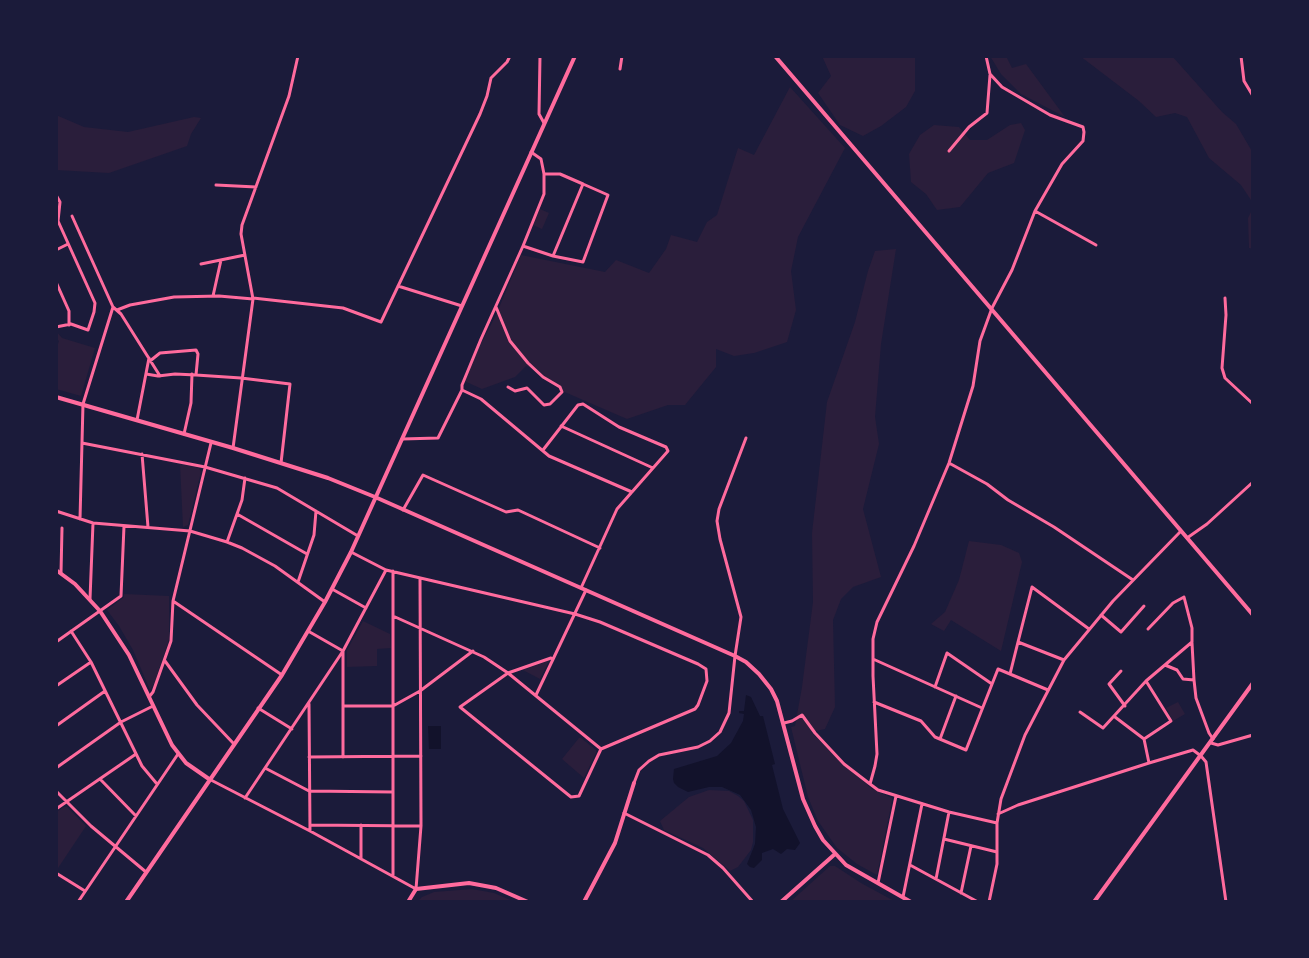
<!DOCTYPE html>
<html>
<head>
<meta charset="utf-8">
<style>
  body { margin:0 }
  #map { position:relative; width:1309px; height:958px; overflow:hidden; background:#1b1b3a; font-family:"Times New Roman",serif }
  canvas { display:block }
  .frame { position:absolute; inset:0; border:58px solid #1b1b3a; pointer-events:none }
</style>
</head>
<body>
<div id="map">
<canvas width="1309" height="958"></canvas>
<div class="frame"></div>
</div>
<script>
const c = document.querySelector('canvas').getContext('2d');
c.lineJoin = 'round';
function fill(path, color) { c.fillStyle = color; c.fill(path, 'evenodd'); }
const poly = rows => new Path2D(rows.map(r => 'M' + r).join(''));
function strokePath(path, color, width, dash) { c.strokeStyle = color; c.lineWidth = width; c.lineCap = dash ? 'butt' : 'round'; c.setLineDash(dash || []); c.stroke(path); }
fill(poly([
  [822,56,915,56,915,91,906,107,881,126,863,136,840,125,818,93,831,76],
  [990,56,1006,56,1012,68,1026,64,1065,117,1021,94,1001,74],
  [1080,56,1172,56,1222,112,1236,124,1253,153,1253,203,1241,185,1209,158,1187,117,1175,113,1156,117,1139,101],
  [790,87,845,148,798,237,791,271,796,310,787,342,754,353,734,356,716,349,716,367,685,405,668,405,627,419,560,390,538,370,526,366,515,377,482,389,462,380,496,315,521,255,605,272,616,260,649,273,666,249,671,235,697,242,707,222,717,215,738,148,754,155],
  [56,115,84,127,128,132,194,117,201,118,191,134,187,146,109,173,56,170],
  [1021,123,1025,130,1014,163,988,173,960,207,937,210,926,194,911,182,909,154,920,135,934,125,959,127,970,140,987,140,1010,125],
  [1253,208,1253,249,1249,248,1248,218],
  [540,209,549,213,542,229,533,225],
  [896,249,881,344,875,417,879,444,863,509,881,577,853,587,841,599,833,620,835,707,825,729,811,732,847,768,860,778,872,789,892,798,892,801,877,875,857,864,837,848,818,821,808,797,791,727,795,726,802,687,813,602,812,533,827,402,855,322,868,271,875,251],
  [56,331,62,338,95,348,81,396,56,389,56,350,59,341,56,338],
  [180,464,199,468,201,472,188,525,183,527],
  [969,541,1001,545,1019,553,1022,562,1001,651,951,620,944,631,931,624,945,612,959,580],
  [124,594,169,596,169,640,154,684,150,690,133,650,119,626,107,610,124,597],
  [363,621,390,634,391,648,377,649,377,666,347,667,347,650],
  [548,661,549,661,540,679,523,670],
  [1178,702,1185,714,1173,721,1166,708],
  [579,738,581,738,596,750,596,753,584,778,562,759],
  [709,790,729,791,738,796,744,801,753,820,753,842,751,850,738,867,730,871,703,848,664,830,660,821,689,797],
  [64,807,67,807,86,826,56,871,56,812],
  [830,866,835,866,861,883,896,902,790,902],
  [472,889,494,893,515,902,417,902,422,897,434,892]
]), '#2a1e3b');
fill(poly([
  [746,695,751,697,760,716,763,716,775,764,772,765,783,809,800,843,795,850,787,849,781,854,773,849,762,853,762,860,754,868,750,867,747,864,755,844,756,827,751,810,740,795,722,787,709,787,688,792,678,787,674,783,673,779,674,769,717,756,731,743,743,721,744,714,739,713,739,711,744,711],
  [428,726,441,726,441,749,429,749]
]), '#12122b');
strokePath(poly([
  [540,56,539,114,544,123],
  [986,56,990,74,1002,87,1050,115,1083,127,1084,132,1083,141,1062,164,1035,211,1012,270,992,308,980,341,973,386,949,463,914,546,877,622,873,639,873,676,877,754,875,766,870,784,878,790,949,812,997,823],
  [1241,56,1244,81,1253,96],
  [620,69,622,56],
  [949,151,969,127,987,113,990,75],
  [531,152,541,159,544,174,560,174,583,184,553,256],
  [216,185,256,187],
  [56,195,60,202,58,221,95,303,94,312,88,330,71,324,56,327],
  [1035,211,1096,245],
  [72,216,113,307,83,404,80,519],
  [523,246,553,256,583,262,608,195,583,184],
  [56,250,68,244],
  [201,264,245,255],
  [56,282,69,311,69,325],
  [398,286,462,306],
  [213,296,221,260],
  [253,298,343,308,381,322,480,114,487,96,491,78,507,62,510,56],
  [1225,298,1226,315,1222,368,1225,378,1253,404],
  [113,307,121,314,160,376],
  [496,307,510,341,528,363,543,377,560,387,562,392,550,404,544,405,527,388,515,391,508,387],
  [117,310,130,305,174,297,219,296,253,299],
  [150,361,160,353,196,350,198,354,196,375],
  [146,374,158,376,175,374,196,375,241,378,290,384,281,463],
  [462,390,462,385,481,339,523,246,544,194,544,174],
  [137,420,149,358],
  [561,426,653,468],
  [184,434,191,403,192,374],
  [402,439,438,438,462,390,481,399,549,456,632,492],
  [82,443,205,467,277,488,358,536],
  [233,448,253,299,241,234,242,225,289,96,298,56],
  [543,450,578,405,583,404,619,427,666,447,668,451,617,509,581,588],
  [142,454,148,527],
  [949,463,987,484,1008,500,1054,527,1133,580],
  [403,510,423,475,506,512,518,510,600,548],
  [56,511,93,523,190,531,227,542,242,548,275,566,325,602],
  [237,514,307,554],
  [1187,538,1207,524,1253,482],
  [227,542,242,500,245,478],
  [351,552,386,570,575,614,600,622,698,664,706,669,707,681,698,705,695,709,601,749,579,796,571,797,460,707,508,673,551,658,553,659],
  [61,573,62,528],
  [298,582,314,535,316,511],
  [332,589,366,608],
  [90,599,93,523],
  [173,601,282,675],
  [1101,615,1121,632,1144,606],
  [393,616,484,657,508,673,601,749],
  [71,631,91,662,142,766,157,784],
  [308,631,343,651,343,757],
  [56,642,121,596,124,526],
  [1018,642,1032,587,1089,629],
  [873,659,982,708],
  [165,661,197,705,234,744],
  [1165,665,1177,670,1183,679,1194,680,1192,643],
  [1121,671,1109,684,1125,706],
  [1010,674,1018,642,1064,660],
  [1194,680,1196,698,1209,733,1213,739],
  [56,686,91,662],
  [935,687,947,653,992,684],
  [536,695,586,590],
  [149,697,153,692,171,641,173,601,211,443],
  [874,702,921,721,935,737,966,750,998,669,1048,690],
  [309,704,310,831],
  [343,706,393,706,420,691,473,651],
  [258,708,292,729],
  [1080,712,1103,728,1146,681,1192,642,1192,628,1184,597,1173,603,1148,629],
  [1115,717,1144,739,1149,763,1193,750,1201,756,1206,762,1226,902],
  [784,723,792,721,802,715,815,733,844,764,870,784],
  [56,726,105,691],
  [940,739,956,696],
  [1144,739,1171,721,1146,681],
  [1211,743,1218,745,1253,735],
  [309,757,421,756],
  [56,768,121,722,153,706],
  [265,768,309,791,393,792],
  [100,779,136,816],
  [209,779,310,831,416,889],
  [634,783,639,770,649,761,659,755,698,747,710,741,720,732,729,713,735,656,741,617,720,539,717,521,719,509,746,438],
  [56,791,91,826,146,872],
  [245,798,343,651,386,570],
  [56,809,136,754],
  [624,813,708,855,723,868,753,902],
  [998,814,1018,805,1149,763],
  [310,825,421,826],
  [361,825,361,858],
  [944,839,997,852],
  [910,865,978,902],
  [56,873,85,891],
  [393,876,393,571],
  [936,879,949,812],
  [878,883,896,796],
  [416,889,421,826,420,578],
  [961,893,971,846],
  [903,897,922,804],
  [78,902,178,754],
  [989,902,997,864,997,823,1001,799,1025,735,1064,660,1113,601,1181,531]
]), '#ff6b9d', 3);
strokePath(poly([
  [775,56,1253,615],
  [56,397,233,448,328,478,375,497,735,656,746,662,759,674,771,689,777,701,803,799,815,826,823,840,846,865,911,902],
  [56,570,75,584,100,611,129,655,172,745,186,763,209,779],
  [126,902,282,675,325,602,351,552,575,56],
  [408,902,416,889,469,883,496,888,528,902],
  [584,902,615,843,634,783],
  [781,902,835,854],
  [1094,902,1253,683]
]), '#ff6b9d', 4);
</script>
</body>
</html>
